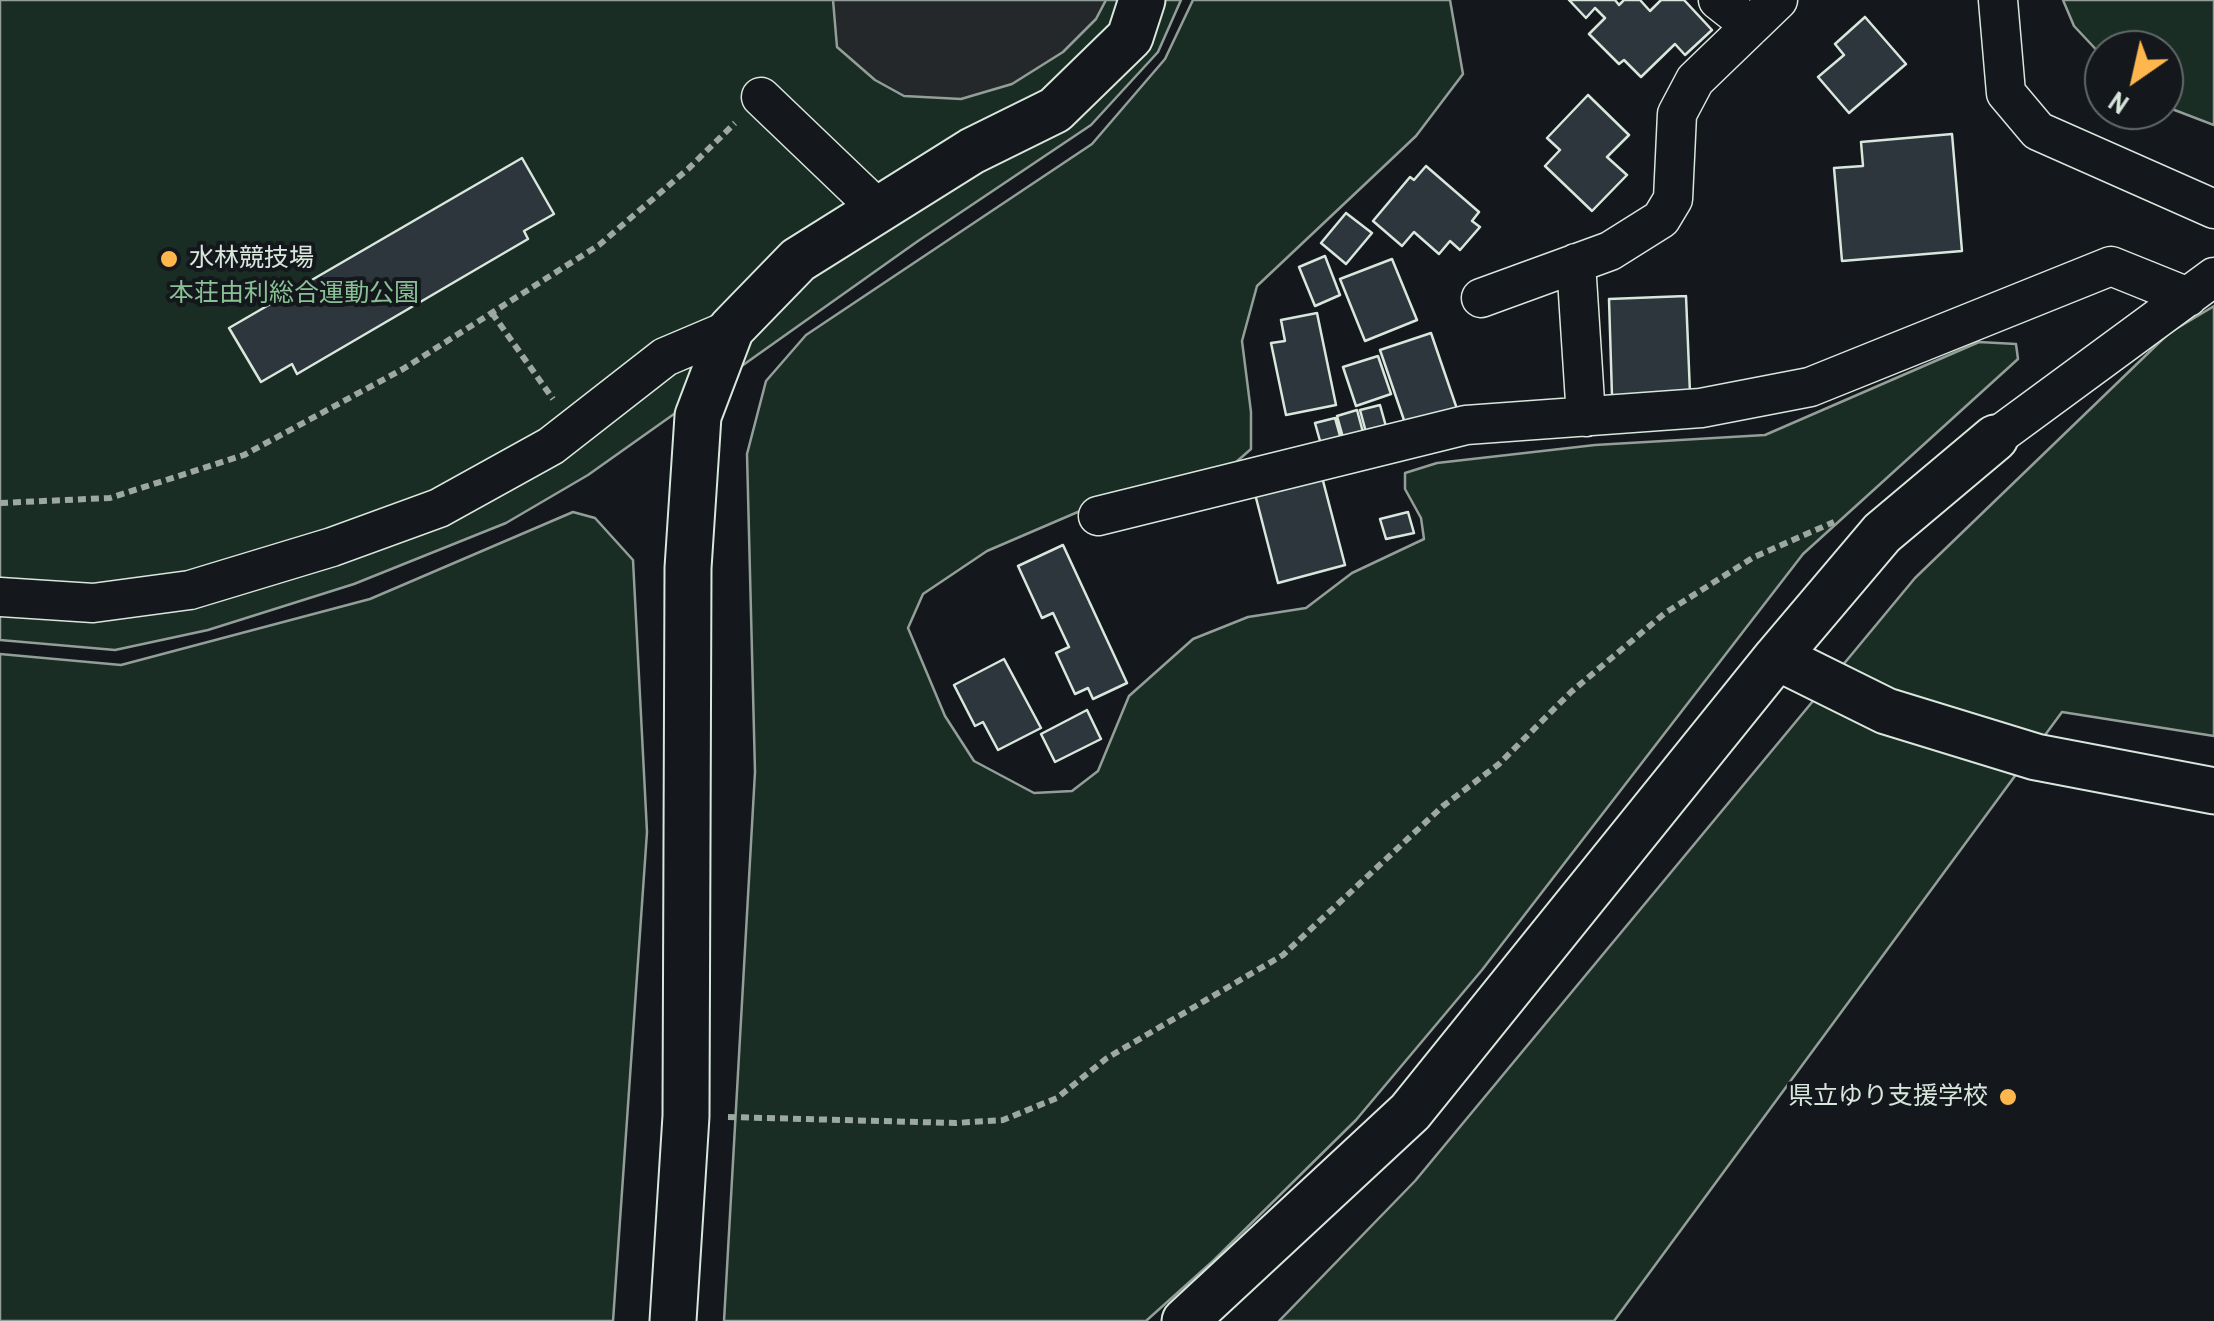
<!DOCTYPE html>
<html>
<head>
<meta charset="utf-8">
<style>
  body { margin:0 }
  #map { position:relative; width:2214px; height:1321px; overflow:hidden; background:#14181c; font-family:"Archivo Narrow",sans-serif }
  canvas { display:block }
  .north { position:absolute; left:2084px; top:30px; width:100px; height:100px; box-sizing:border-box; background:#14181c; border:2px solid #626a69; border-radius:50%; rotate:214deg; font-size:28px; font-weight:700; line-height:40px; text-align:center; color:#d8e6dc }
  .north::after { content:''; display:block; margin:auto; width:35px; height:45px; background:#ffb74d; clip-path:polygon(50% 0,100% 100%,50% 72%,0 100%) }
</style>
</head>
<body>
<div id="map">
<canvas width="2214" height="1321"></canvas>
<div class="north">N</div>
</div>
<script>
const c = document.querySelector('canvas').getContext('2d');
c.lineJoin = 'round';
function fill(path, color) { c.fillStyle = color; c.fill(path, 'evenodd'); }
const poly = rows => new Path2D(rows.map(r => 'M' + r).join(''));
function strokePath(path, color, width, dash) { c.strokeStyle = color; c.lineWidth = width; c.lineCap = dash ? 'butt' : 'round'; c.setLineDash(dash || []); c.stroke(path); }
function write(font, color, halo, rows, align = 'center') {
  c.font = font + ' "Archivo Narrow","Noto Sans JP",sans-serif'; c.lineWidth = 8; c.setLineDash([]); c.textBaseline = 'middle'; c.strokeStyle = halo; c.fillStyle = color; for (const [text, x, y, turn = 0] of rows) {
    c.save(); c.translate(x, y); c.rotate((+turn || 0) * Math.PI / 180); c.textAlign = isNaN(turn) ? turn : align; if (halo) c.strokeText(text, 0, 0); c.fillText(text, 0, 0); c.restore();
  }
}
const green = poly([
  [0,0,1181,0,1158,52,1091,125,918,241,588,475,506,523,354,584,208,630,115,650,0,640,0,0],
  [1193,0,1450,0,1463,74,1416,136,1257,286,1242,341,1251,412,1251,449,1227,470,1108,499,987,551,923,594,908,628,945,716,974,761,1034,793,1072,791,1098,771,1129,696,1193,639,1248,617,1306,608,1352,573,1424,539,1421,518,1405,489,1405,473,1437,463,1595,445,1765,435,1979,342,2016,344,2018,359,1803,554,1482,970,1356,1120,1213,1261,1146,1321,724,1321,755,772,747,454,766,381,806,335,1092,144,1165,59,1193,0],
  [2063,0,2214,0,2214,125,2164,106,2164,50,2104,50,2104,58,2074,26,2063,0],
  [2214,306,2214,736,2062,712,1614,1321,1279,1321,1415,1181,1915,578,2169,333,2214,306],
  [573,512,595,518,633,560,647,832,613,1321,0,1321,0,654,121,665,370,599,573,512]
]);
fill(green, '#1a2d24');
strokePath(green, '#939e99', 2.5);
const parking = poly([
  [833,0,1106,0,1096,19,1063,52,1012,84,961,99,904,96,875,80,837,47,833,0]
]);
fill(parking, '#24282b');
strokePath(parking, '#939e99', 2.5);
const building = poly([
  [1569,0,1615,0,1619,5,1624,0,1640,0,1650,11,1661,0,1684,0,1712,30,1685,55,1675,44,1641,77,1624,60,1619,64,1589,34,1605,18,1595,8,1586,18,1569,0],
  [1865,17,1906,64,1849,113,1818,77,1844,55,1835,44,1865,17],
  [1588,95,1629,135,1607,157,1627,175,1592,211,1545,166,1560,150,1547,138,1588,95],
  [1952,134,1962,251,1842,261,1834,168,1863,166,1861,142,1952,134],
  [522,158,554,214,524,231,528,239,297,374,292,364,261,382,229,328,522,158],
  [1426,166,1479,212,1472,221,1480,227,1460,250,1450,241,1439,254,1414,232,1402,246,1373,221,1410,177,1414,180,1426,166],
  [1346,213,1372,233,1346,264,1321,243,1346,213],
  [1325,256,1340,295,1315,306,1299,267,1325,256],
  [1392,259,1417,320,1365,341,1340,279,1392,259],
  [1686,296,1690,393,1612,396,1609,299,1686,296],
  [1317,313,1336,405,1286,415,1271,343,1285,341,1281,320,1317,313],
  [1431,333,1457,409,1406,426,1380,350,1431,333],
  [1378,356,1391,394,1356,406,1343,367,1378,356],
  [1380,405,1387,430,1367,436,1360,410,1380,405],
  [1357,410,1364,436,1344,441,1337,416,1357,410],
  [1335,418,1342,443,1322,448,1315,423,1335,418],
  [1322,477,1345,565,1278,583,1255,494,1322,477],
  [1408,512,1414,533,1386,539,1380,519,1408,512],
  [1063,545,1127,683,1093,699,1088,688,1075,694,1056,653,1069,647,1053,613,1042,618,1018,566,1063,545],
  [1004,659,1041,728,998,750,983,722,975,726,954,685,1004,659],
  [1087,710,1101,739,1055,762,1041,734,1087,710]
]);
fill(building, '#2c363c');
strokePath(building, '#d8e6dc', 2.5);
const minor = poly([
  [1718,0,1751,26],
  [1998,0,2006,93,2038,131,2214,209],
  [761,97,878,209],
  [1576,263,1586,417],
  [1481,298,1610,251,1661,219,1673,199,1677,114,1695,80,1778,0],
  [1995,438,2214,277],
  [1098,516,1466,425,1701,408,1810,387,2111,266,2188,297],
  [0,597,93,603,190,590,332,547,439,508,551,446,665,357,731,329]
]);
const tertiary = poly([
  [1777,657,1886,711,2036,757,2214,791],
  [673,1321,686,1116,688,568,698,416,731,329,798,260,972,151,1055,110,1130,37,1142,0],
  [1185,1321,1410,1112,1777,657,1882,533,1995,438]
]);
strokePath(minor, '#d8e6dc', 41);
strokePath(tertiary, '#d8e6dc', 49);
strokePath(poly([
  [492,313,553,399],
  [0,503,110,498,244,455,403,369,599,245,688,169,735,123],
  [728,1117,956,1123,1003,1120,1057,1098,1107,1058,1283,955,1443,806,1499,764,1571,692,1665,613,1754,557,1834,522]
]), '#9da8a2', 6, [8, 5]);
strokePath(minor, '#14181c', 38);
strokePath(tertiary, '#14181c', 45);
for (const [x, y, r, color] of [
  [169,259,10,"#ffb74d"],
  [2008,1097,10,"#ffb74d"]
]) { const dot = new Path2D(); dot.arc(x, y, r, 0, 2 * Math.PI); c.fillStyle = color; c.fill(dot); strokePath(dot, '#14181c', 4); }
write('25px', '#d8e6dc', '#14181c', [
  ["水林競技場",189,259],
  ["県立ゆり支援学校",1988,1097,"right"]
], 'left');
write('25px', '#8ac095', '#14181c', [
  ["本荘由利総合運動公園",294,294]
]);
</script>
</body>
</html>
